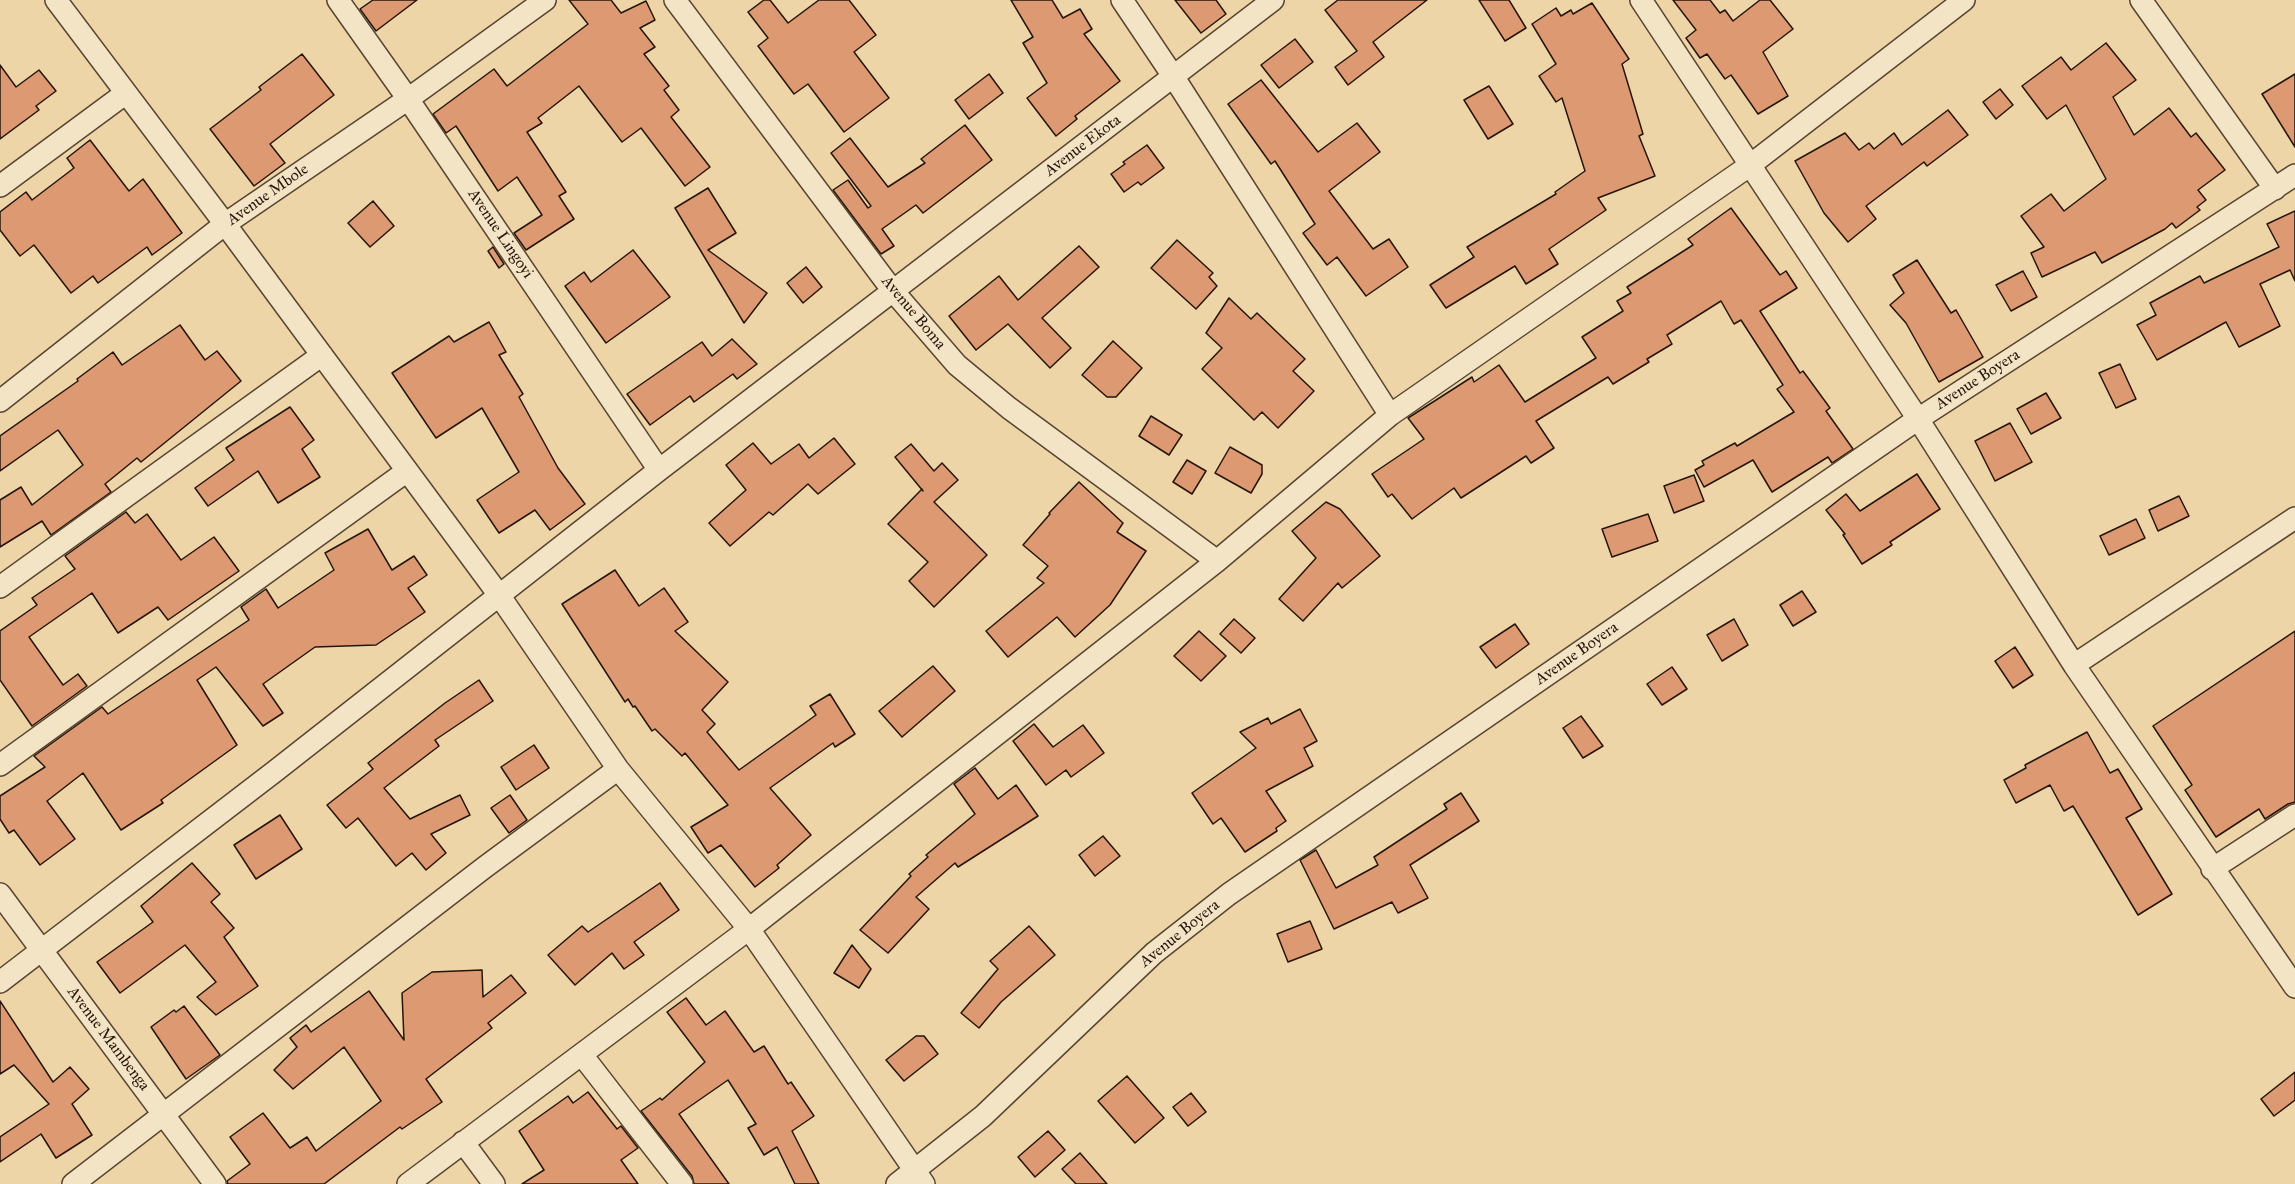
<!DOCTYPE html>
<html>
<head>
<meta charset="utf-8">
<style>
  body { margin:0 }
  canvas { display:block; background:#edd5a7 }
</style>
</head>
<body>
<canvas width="2295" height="1184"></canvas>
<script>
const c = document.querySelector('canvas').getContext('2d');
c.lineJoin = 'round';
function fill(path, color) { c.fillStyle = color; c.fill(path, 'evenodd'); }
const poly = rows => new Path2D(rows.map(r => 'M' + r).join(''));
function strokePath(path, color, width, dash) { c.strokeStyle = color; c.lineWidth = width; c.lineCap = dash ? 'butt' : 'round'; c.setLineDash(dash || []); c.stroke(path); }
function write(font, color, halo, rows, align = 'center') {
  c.font = font + ' "IM FELL Great Primer",serif'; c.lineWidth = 4.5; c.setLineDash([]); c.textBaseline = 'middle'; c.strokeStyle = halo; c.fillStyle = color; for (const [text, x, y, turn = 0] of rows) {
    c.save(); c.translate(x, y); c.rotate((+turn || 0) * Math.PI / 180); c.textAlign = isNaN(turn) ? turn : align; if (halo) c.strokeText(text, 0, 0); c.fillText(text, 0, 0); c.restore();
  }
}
const building = poly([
  [373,0,417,0,376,31,360,9,373,0],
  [569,0,611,0,621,13,646,1,655,20,640,28,655,47,644,54,669,86,664,90,679,110,671,117,710,167,685,186,641,128,622,142,579,86,538,118,542,123,527,132,566,192,559,196,574,219,526,250,514,233,542,215,517,177,498,191,456,126,446,133,433,114,494,69,507,86,588,24,569,0],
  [764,0,770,0,788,23,819,0,849,0,876,35,854,52,889,98,844,132,808,84,794,94,758,46,768,38,748,12,764,0],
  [1011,0,1052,0,1063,18,1080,9,1092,29,1084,34,1120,81,1075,116,1077,119,1056,136,1027,98,1047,83,1023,43,1033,37,1011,0],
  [1175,0,1216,0,1226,14,1201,33,1175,0],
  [1338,0,1427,0,1373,42,1384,57,1348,85,1335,67,1357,51,1325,10,1338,0],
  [1479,0,1509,0,1526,28,1505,41,1479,0],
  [1673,0,1710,0,1720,13,1725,10,1733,21,1760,0,1770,0,1793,29,1763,52,1788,96,1758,114,1731,75,1725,79,1707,54,1700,58,1686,38,1696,30,1673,0],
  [1592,3,1629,59,1622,64,1643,134,1639,136,1655,176,1598,198,1606,210,1549,249,1558,264,1526,284,1515,266,1446,308,1430,285,1474,257,1467,247,1556,194,1555,192,1585,171,1562,98,1556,102,1539,76,1556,64,1532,24,1556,8,1561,16,1571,10,1573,14,1592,3],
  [1295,39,1313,62,1279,88,1261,65,1295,39],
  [2106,43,2136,80,2113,97,2134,135,2169,108,2191,137,2196,133,2225,170,2198,190,2206,200,2197,207,2200,210,2176,228,2172,223,2165,229,2102,263,2095,252,2042,277,2031,253,2044,247,2021,216,2051,194,2064,211,2106,179,2066,105,2047,119,2022,86,2061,57,2071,70,2106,43],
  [302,54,334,95,270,144,285,163,254,186,210,129,261,90,259,87,302,54],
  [0,65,16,87,39,70,56,91,36,106,39,110,0,139,0,65],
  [989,74,1003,93,969,119,955,100,989,74],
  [2295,74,2295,147,2262,94,2295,74],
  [1261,80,1318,152,1357,123,1380,152,1329,191,1373,249,1389,239,1408,267,1366,296,1337,257,1327,265,1303,233,1315,224,1275,161,1271,164,1228,104,1261,80],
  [1489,86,1513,124,1488,139,1464,100,1489,86],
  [2000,89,2013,105,1996,119,1983,102,2000,89],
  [1948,110,1968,135,1927,166,1924,162,1866,206,1876,219,1848,242,1824,213,1795,161,1845,133,1859,150,1869,143,1874,149,1894,133,1902,145,1948,110],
  [965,125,992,160,923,213,916,205,882,229,894,246,881,254,833,190,848,180,868,208,871,206,831,153,850,138,888,187,925,163,921,159,965,125],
  [90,140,129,191,143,179,182,233,152,255,147,247,98,283,93,276,71,293,34,245,20,256,0,230,0,212,26,192,32,200,74,168,67,158,90,140],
  [1147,145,1164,168,1141,185,1138,182,1124,192,1111,174,1125,164,1123,162,1147,145],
  [708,188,736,233,708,250,767,293,744,323,675,208,708,188],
  [373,201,394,226,370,247,348,223,373,201],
  [1731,208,1780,275,1786,271,1797,288,1760,311,1800,373,1803,371,1830,408,1826,411,1853,449,1832,463,1828,457,1772,492,1753,460,1704,487,1695,470,1704,465,1702,461,1735,443,1737,446,1794,412,1777,389,1783,385,1741,320,1734,324,1721,301,1667,335,1672,344,1647,359,1649,362,1613,384,1608,377,1536,421,1554,448,1531,463,1526,456,1461,498,1454,488,1412,519,1392,494,1388,497,1372,474,1424,439,1408,418,1472,377,1474,382,1499,365,1525,402,1596,358,1582,337,1623,311,1617,301,1631,293,1627,287,1693,245,1688,239,1731,208],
  [2295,211,2295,281,2290,270,2260,284,2280,326,2239,347,2226,322,2157,360,2137,325,2156,315,2150,303,2200,276,2204,283,2279,247,2267,224,2295,211],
  [1177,240,1213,273,1209,277,1217,286,1196,309,1151,268,1177,240],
  [1079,246,1099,267,1042,318,1071,348,1050,368,1008,324,976,350,949,316,999,276,1018,300,1079,246],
  [493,247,504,264,499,268,488,251,493,247],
  [633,250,670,297,606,343,565,286,584,272,591,282,633,250],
  [1917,260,1951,313,1956,310,1983,357,1939,382,1906,323,1890,305,1904,293,1893,275,1917,260],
  [806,267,822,287,803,303,787,283,806,267],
  [2023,271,2037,297,2011,311,1996,285,2023,271],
  [1229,298,1251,319,1257,313,1305,359,1293,371,1314,391,1278,428,1262,412,1254,420,1202,369,1222,348,1206,333,1229,298],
  [489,322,506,352,499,355,523,394,519,397,558,468,585,504,550,530,535,510,499,533,477,500,519,472,482,408,436,438,392,373,449,336,454,342,489,322],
  [180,325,205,360,217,351,241,381,141,462,137,458,105,484,111,492,51,535,42,521,0,547,0,500,21,487,32,505,83,465,58,430,0,471,0,436,78,381,77,379,113,352,122,365,180,325],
  [732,339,757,364,737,379,733,374,694,402,690,396,650,425,627,394,702,342,712,356,732,339],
  [1113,341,1142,368,1116,397,1107,397,1082,375,1113,341],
  [2120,364,2136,399,2116,408,2099,373,2120,364],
  [2046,393,2061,418,2031,434,2017,409,2046,393],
  [290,407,314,440,302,449,320,477,278,503,258,471,208,506,195,488,234,460,226,448,290,407],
  [1151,416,1182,435,1169,455,1139,436,1151,416],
  [2010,423,2032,462,1995,481,1975,441,2010,423],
  [834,438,855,464,818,494,808,484,773,515,769,512,730,546,709,523,746,490,726,465,753,443,771,464,799,444,809,458,834,438],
  [911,444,934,471,942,463,958,480,934,502,987,555,934,607,909,581,928,562,888,524,922,489,923,491,895,457,911,444],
  [1230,447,1262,465,1262,474,1251,493,1215,473,1230,447],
  [1187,460,1206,471,1192,494,1173,482,1187,460],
  [1917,474,1940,509,1890,542,1892,545,1862,564,1843,535,1845,534,1826,510,1846,494,1860,511,1917,474],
  [1694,475,1704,501,1674,513,1664,486,1694,475],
  [1079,482,1123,523,1117,532,1146,551,1110,605,1075,637,1057,617,1008,657,986,631,1044,583,1037,578,1048,566,1023,545,1050,514,1049,513,1079,482],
  [2179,496,2189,516,2158,531,2149,510,2179,496],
  [1326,502,1340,509,1380,556,1342,588,1338,583,1303,621,1279,599,1316,558,1292,531,1326,502],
  [126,512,135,523,147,514,181,560,214,537,239,571,168,620,158,607,118,633,92,593,29,637,63,685,78,674,87,686,32,726,0,680,0,631,37,605,32,598,75,569,65,556,126,512],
  [1648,514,1658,541,1612,557,1602,529,1648,514],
  [2136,519,2145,538,2109,555,2100,536,2136,519],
  [368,529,392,570,414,556,427,575,408,588,425,612,376,645,315,647,263,684,283,713,263,726,216,667,197,680,237,745,161,800,163,803,121,830,83,773,47,801,75,839,40,865,14,830,9,833,0,819,0,796,45,767,34,756,102,707,108,714,249,620,241,607,266,589,278,608,334,570,325,553,368,529],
  [615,570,639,606,664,588,688,622,675,631,728,682,702,710,715,724,707,732,739,770,816,715,810,706,830,694,855,734,835,747,833,743,770,788,811,835,777,865,779,868,755,887,721,845,708,853,691,827,728,805,685,753,682,756,655,729,652,731,635,706,633,707,628,699,625,702,562,604,615,570],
  [1802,591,1816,612,1793,626,1780,605,1802,591],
  [1234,619,1255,638,1241,653,1220,634,1234,619],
  [1734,619,1748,645,1722,661,1707,635,1734,619],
  [1515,624,1529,644,1496,668,1480,647,1515,624],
  [1199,631,1226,656,1201,681,1174,656,1199,631],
  [2295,631,2295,802,2288,804,2265,819,2259,809,2216,837,2185,790,2192,785,2153,726,2295,631],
  [2015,647,2033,675,2013,688,1995,661,2015,647],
  [933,666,955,691,902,737,879,711,933,666],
  [1672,667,1687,689,1662,705,1647,684,1672,667],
  [479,680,493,701,435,740,439,746,384,788,410,819,460,795,470,815,431,834,446,853,426,870,412,853,396,866,358,818,346,828,327,805,373,769,368,763,445,703,479,680],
  [1300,709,1317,741,1304,748,1313,766,1266,791,1286,821,1276,828,1277,831,1245,852,1221,818,1213,824,1192,793,1256,748,1240,732,1268,718,1271,724,1300,709],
  [1581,716,1603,746,1583,758,1563,728,1581,716],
  [1034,724,1053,747,1083,725,1104,753,1071,777,1066,770,1046,785,1013,741,1034,724],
  [2087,732,2110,773,2118,769,2142,809,2126,818,2172,894,2138,915,2073,806,2064,811,2050,785,2016,803,2004,780,2026,768,2025,765,2087,732],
  [534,745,549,768,516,790,501,767,534,745],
  [975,768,998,799,1016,785,1038,816,958,867,955,863,916,897,929,909,888,953,860,930,911,876,909,874,928,857,926,855,975,814,954,784,975,768],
  [1461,793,1479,821,1410,865,1428,898,1398,913,1392,902,1334,929,1300,860,1316,850,1336,888,1378,865,1374,857,1447,809,1444,804,1461,793],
  [510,795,527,820,509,833,491,808,510,795],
  [280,815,302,849,256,879,234,845,280,815],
  [1103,836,1120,856,1095,876,1079,855,1103,836],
  [192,863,220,894,211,902,234,928,224,937,258,986,216,1015,197,997,216,982,185,945,120,993,97,962,153,922,141,906,192,863],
  [660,883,679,910,634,942,644,955,624,969,612,953,575,985,548,955,582,926,588,932,660,883],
  [1310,921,1322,949,1288,962,1277,934,1310,921],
  [1029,926,1055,955,1001,1002,979,1028,961,1013,998,969,990,961,1029,926],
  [852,945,871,969,859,988,834,973,852,945],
  [482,970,483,997,511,975,526,993,488,1023,492,1028,426,1079,442,1102,402,1129,400,1127,324,1184,228,1184,227,1181,250,1164,230,1137,263,1113,290,1148,307,1137,316,1151,381,1101,344,1047,293,1089,274,1070,297,1047,290,1038,306,1025,311,1032,369,991,404,1040,402,993,432,972,482,970],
  [686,998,706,1025,725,1011,754,1052,764,1046,788,1084,791,1082,814,1116,792,1131,819,1184,795,1184,777,1147,764,1155,748,1128,756,1124,728,1080,679,1114,729,1184,694,1184,692,1176,641,1111,660,1098,662,1100,705,1062,667,1012,686,998],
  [0,1001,53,1082,70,1067,89,1089,72,1104,92,1135,56,1158,41,1134,0,1162,0,1137,49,1104,14,1065,0,1074,0,1001],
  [184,1006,220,1055,186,1079,151,1027,174,1010,176,1012,184,1006],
  [916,1036,924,1036,938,1054,904,1081,886,1060,916,1036],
  [2295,1072,2295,1100,2274,1116,2261,1099,2295,1072],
  [1127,1076,1164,1118,1135,1143,1098,1101,1127,1076],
  [588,1092,617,1129,621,1126,638,1148,621,1160,638,1184,522,1184,544,1170,519,1131,568,1096,573,1103,588,1092],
  [1191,1093,1206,1112,1188,1126,1173,1107,1191,1093],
  [1048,1131,1065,1150,1035,1177,1018,1157,1048,1131],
  [1080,1153,1107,1184,1076,1184,1062,1169,1080,1153]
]);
fill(building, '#dd9a72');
strokePath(building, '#26150a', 1.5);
const minor = poly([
  [56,0,225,224,499,595,618,769,749,929,924,1184],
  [338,0,408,99,659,470],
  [675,0,893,291,957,365,1009,408,1217,561],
  [1122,0,1173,76,1390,415],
  [1641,0,1918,419,2074,665,2295,987],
  [2141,0,2275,189],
  [0,186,126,93],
  [0,401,225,224,408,99,545,0],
  [0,587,322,355],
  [2074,665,2295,518],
  [0,765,407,471],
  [2212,869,2295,815],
  [0,894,215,1184],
  [0,982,274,772,659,470,1273,0],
  [582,1055,682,1184],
  [463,1142,494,1184],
  [73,1184,485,867,618,769],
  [408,1184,749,929,1217,561,1390,415,1749,166,1964,0],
  [897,1184,983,1116,1154,953,1229,894,1918,419,2295,175]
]);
strokePath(minor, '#584531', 24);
strokePath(minor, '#f3e4c6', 21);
write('16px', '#26150a', '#f3e4c6', [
  ["Avenue Ekota",1083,146,-37],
  ["Avenue Mbole",268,195,-35],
  ["Avenue Lingoyi",500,234,56],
  ["Avenue Boma",913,313,50],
  ["Avenue Boyera",1978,380,-33],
  ["Avenue Boyera",1577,654,-35],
  ["Avenue Boyera",1180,934,-39],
  ["Avenue Mambenga",108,1039,53]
]);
</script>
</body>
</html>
